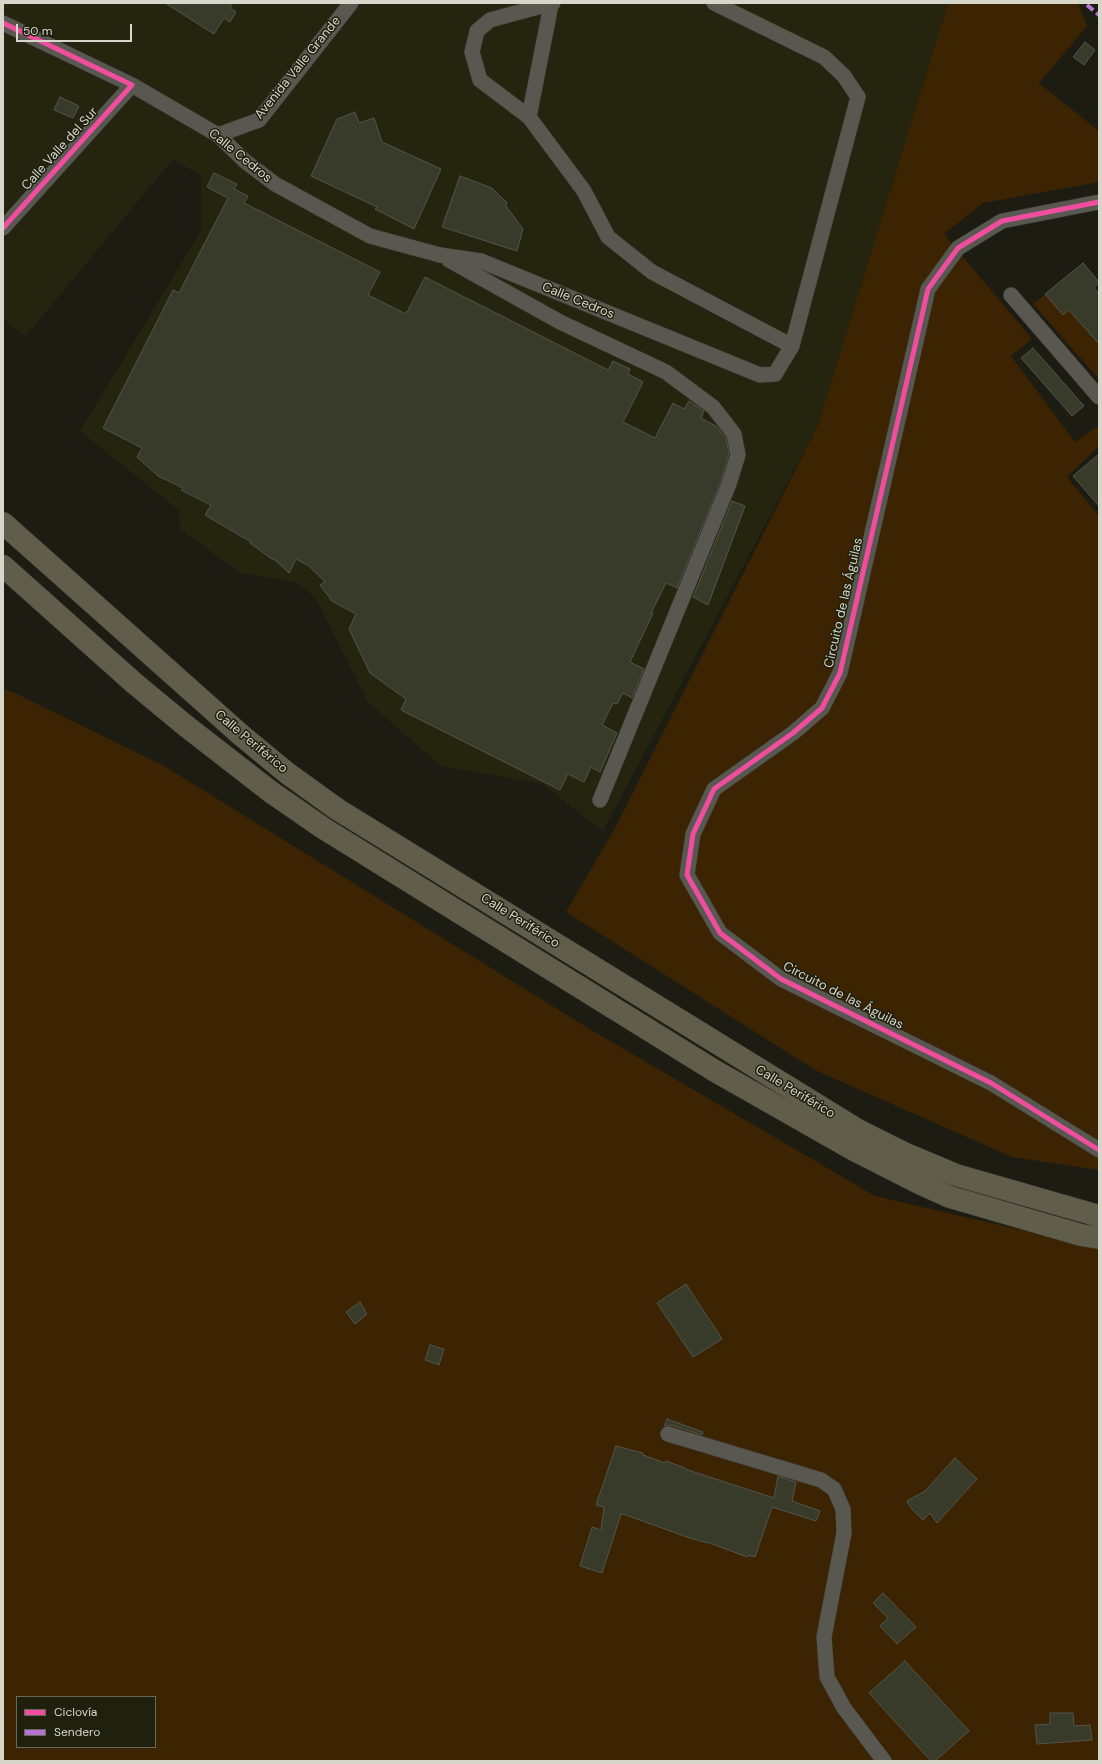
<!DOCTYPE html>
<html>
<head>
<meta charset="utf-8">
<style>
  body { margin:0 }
  #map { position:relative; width:1102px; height:1764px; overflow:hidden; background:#1c1c13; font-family:"DM Sans",sans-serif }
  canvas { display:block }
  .frame { position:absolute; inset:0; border:4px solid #d6d6cb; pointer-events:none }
  .legend { position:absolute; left:16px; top:1696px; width:140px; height:52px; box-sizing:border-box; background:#20200f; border:1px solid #69695a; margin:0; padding:5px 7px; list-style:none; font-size:12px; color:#d6d6cb }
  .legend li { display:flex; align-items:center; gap:8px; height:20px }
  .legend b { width:20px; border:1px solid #69695a }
  .scale { position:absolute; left:16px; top:24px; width:116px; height:18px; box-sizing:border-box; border:2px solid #d6d6cb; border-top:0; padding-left:5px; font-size:12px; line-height:14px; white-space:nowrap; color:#d6d6cb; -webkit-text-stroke:3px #20200f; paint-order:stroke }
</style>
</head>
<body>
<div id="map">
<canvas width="1102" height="1764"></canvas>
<div class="frame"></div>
<ul class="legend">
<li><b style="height:5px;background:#ef4d9e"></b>Ciclovía</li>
<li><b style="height:5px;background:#b673d3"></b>Sendero</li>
</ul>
<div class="scale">50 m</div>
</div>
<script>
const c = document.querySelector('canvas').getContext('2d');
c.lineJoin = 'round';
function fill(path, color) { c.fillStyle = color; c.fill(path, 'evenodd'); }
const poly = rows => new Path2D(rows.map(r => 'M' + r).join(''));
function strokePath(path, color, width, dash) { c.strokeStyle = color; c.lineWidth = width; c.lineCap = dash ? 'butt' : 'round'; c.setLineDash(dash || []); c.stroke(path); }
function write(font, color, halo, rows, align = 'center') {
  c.font = font + ' "DM Sans",sans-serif'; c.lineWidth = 3; c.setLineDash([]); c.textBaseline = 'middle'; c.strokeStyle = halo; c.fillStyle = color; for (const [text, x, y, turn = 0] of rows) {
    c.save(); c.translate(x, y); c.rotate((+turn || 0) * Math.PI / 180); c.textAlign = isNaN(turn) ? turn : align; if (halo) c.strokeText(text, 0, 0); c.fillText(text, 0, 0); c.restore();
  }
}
fill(poly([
  [3,3,948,3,819,423,603,831,542,784,441,766,368,702,315,597,295,582,241,573,181,530,179,510,80,431,201,231,201,176,173,159,25,337,3,318]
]), '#25250f');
fill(poly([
  [948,3,1078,3,1087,26,1039,83,1099,131,1099,182,983,203,944,234,1032,339,1011,356,1075,442,1097,427,1099,429,1099,446,1067,477,1099,516,1099,1170,1012,1157,815,1070,566,912,615,828,818,425],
  [1045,294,1063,315,1069,310,1099,344,1099,379,1033,304],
  [3,689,17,694,164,766,588,1028,875,1196,1099,1248,1099,1761,3,1761],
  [17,1697,155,1697,155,1747,17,1747]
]), '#3c2403');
const building = poly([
  [165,3,233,3,230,8,236,12,230,22,224,18,214,34,165,3],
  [1085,42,1095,50,1084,65,1073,57,1085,42],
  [60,97,79,106,73,118,54,110,60,97],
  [355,112,359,123,374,118,382,142,441,169,414,229,375,209,377,207,311,176,337,119,355,112],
  [214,173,237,184,234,189,248,196,244,203,380,272,368,295,406,314,425,277,608,370,613,361,630,369,628,374,643,382,623,422,655,438,673,403,684,409,689,401,704,411,701,418,716,426,726,438,729,454,721,481,677,588,666,583,651,613,653,613,630,662,644,669,632,698,623,693,617,704,613,703,602,725,617,733,600,772,591,767,584,782,568,774,560,790,401,710,406,699,370,673,349,629,356,614,332,601,320,585,325,582,309,566,296,559,289,573,273,558,273,560,250,543,251,542,205,515,211,505,181,490,183,488,158,476,137,457,142,448,103,428,173,290,179,293,228,198,207,187,214,173],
  [460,176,492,188,507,203,506,206,523,229,517,251,442,227,460,176],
  [1083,263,1099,282,1094,288,1099,294,1099,344,1069,310,1063,315,1045,294,1083,263],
  [1033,348,1084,406,1072,416,1021,358,1033,348],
  [1099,454,1099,506,1073,476,1099,454],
  [732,501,745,506,708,605,693,597,732,501],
  [686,1284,722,1339,693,1357,657,1303,686,1284],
  [360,1302,367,1314,355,1324,346,1312,360,1302],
  [430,1345,444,1349,439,1365,425,1360,430,1345],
  [667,1419,703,1432,702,1435,671,1425,664,1426,667,1419],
  [616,1446,643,1453,643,1455,665,1463,666,1461,685,1468,685,1469,774,1498,778,1476,796,1482,792,1501,820,1511,816,1521,772,1507,755,1557,748,1555,747,1557,707,1542,707,1543,687,1537,623,1514,621,1514,602,1573,580,1566,592,1527,601,1530,604,1507,596,1505,616,1446],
  [955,1458,977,1479,937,1523,930,1513,923,1520,911,1508,907,1501,925,1491,955,1458],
  [883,1593,916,1627,897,1644,880,1626,888,1618,873,1603,883,1593],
  [905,1661,969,1731,935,1761,931,1761,869,1693,905,1661],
  [1050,1713,1073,1713,1074,1726,1090,1725,1092,1740,1037,1744,1035,1725,1050,1724,1050,1713]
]);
fill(building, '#383b29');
strokePath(building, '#52544c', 1);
const minor = poly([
  [553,3,490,20,477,31,472,52,480,80,529,117,584,191,608,237,652,272,792,346],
  [3,23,132,85,218,135,246,162,275,184,370,236,440,255,481,261,760,375,775,374,792,346,858,97,844,76,824,57,714,3],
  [529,117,551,5],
  [218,135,259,120,351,3],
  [1099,202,1002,221,958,248,928,289,840,673,822,708,793,733,714,789,693,834,687,875,720,933,781,979,991,1083,1099,1150],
  [3,228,132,85],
  [449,260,560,322,666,372,713,407,734,434,738,455,729,484,600,800],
  [1011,295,1099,397],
  [668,1434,821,1480,834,1489,843,1509,844,1533,824,1637,827,1677,844,1708,884,1761]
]);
const highway = poly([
  [3,523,241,735,287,773,337,809,858,1130,906,1154,956,1175,1099,1216],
  [3,566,134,683,186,726,271,792,323,828,715,1071,854,1150,921,1184,950,1197,1081,1235,1099,1238]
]);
strokePath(minor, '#383831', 16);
strokePath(highway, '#383831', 23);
strokePath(minor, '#585850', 15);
strokePath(highway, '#615d4b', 22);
strokePath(poly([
  [1087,5,1099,15]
]), '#b673d3', 4, [8, 4]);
strokePath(poly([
  [3,23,132,85,3,228],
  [1099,202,1002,221,958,248,928,289,840,673,822,708,793,733,714,789,693,834,687,875,720,933,781,979,991,1083,1099,1150]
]), '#ef4d9e', 5);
write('13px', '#d6d6cb', '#20200f', [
  ["Avenida Valle Grande",298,68,-51],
  ["Calle Valle del Sur",60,149,-48],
  ["Calle Cedros",240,156,39],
  ["Calle Cedros",578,301,22],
  ["Circuito de las Águilas",844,603,-77],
  ["Calle Periférico",251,742,40],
  ["Calle Periférico",520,921,32],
  ["Circuito de las Águilas",843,996,27],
  ["Calle Periférico",795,1092,31]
]);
</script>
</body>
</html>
